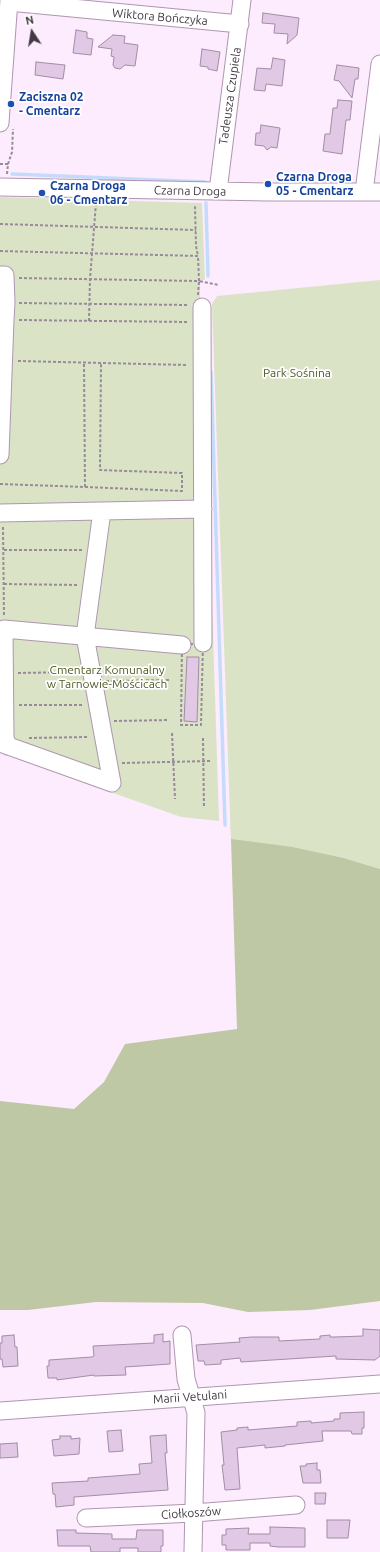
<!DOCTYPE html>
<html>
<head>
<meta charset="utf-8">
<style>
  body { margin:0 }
  #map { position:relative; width:380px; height:1552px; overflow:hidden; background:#fcecfd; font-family:Ubuntu,sans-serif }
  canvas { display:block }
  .north { position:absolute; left:12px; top:12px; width:40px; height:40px; -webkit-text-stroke:3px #fff; paint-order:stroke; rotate:348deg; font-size:11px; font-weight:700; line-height:16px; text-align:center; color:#433944 }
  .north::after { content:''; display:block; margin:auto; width:14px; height:18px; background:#433944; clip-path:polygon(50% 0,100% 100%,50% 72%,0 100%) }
</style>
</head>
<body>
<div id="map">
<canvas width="380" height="1552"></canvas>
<div class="north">N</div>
</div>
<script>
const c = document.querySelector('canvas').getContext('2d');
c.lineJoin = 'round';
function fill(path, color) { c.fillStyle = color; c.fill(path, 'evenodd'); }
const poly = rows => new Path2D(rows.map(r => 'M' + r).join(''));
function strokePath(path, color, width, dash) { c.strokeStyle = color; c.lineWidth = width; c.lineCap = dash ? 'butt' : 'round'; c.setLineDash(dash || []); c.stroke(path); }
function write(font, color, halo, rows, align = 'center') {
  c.font = font + ' Ubuntu,sans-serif'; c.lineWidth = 3.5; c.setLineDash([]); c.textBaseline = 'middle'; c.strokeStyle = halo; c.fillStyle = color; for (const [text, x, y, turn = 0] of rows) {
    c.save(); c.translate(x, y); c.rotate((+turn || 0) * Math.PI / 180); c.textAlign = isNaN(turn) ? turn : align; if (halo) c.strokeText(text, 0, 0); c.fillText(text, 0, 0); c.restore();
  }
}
fill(poly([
  [0,197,202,203,205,280,200,280,200,305,207,449,219,821,181,817,0,753],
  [380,280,380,869,344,858,293,847,231,844,212,304,217,296]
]), '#dbe3c7');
fill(poly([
  [231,839,293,847,344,858,380,869,380,1301,310,1310,248,1312,203,1303,96,1302,28,1310,0,1310,0,1101,74,1109,104,1082,125,1044,237,1029]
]), '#bec8a4');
strokePath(poly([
  [12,174,205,182,205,184],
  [206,203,208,276],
  [211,372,225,825]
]), '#c5dbfb', 3.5);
const building = poly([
  [263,13,299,18,297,35,287,44,288,34,274,33,275,24,262,23,263,13],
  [76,30,87,32,87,38,93,39,91,55,73,53,76,30],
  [113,35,125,36,124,43,138,45,135,66,125,65,120,69,115,68,113,65,114,57,111,56,112,49,98,47,113,35],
  [202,49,220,52,217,71,208,69,208,67,200,66,202,49],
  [273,58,285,60,282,86,266,84,265,91,254,90,257,68,271,69,273,58],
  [36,62,65,65,63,79,35,75,36,62],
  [337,65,359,68,358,79,355,79,352,98,339,81,334,80,337,65],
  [338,100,352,101,350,120,346,120,342,154,323,151,325,134,330,134,333,108,337,108,338,100],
  [261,125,280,128,277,148,271,147,267,150,264,146,255,145,256,133,260,133,261,125],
  [187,657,199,657,197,722,184,721,187,657],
  [363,1329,380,1330,380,1356,375,1360,336,1359,336,1356,241,1362,240,1358,221,1360,221,1364,205,1365,204,1361,198,1361,196,1345,240,1342,239,1338,252,1337,279,1337,279,1341,320,1339,320,1336,330,1335,330,1337,335,1337,363,1336,363,1329],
  [163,1334,163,1342,170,1341,170,1364,125,1367,126,1375,94,1376,94,1375,57,1380,57,1378,48,1378,47,1366,49,1366,49,1360,92,1357,94,1356,93,1346,154,1343,154,1335,163,1334],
  [14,1335,15,1347,17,1347,18,1366,3,1367,2,1359,0,1359,0,1343,2,1343,2,1336,14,1335],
  [364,1412,364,1428,362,1428,362,1434,352,1434,351,1431,322,1431,323,1441,285,1445,285,1446,265,1448,265,1445,237,1448,240,1489,225,1490,222,1465,224,1465,221,1432,237,1430,237,1428,248,1427,248,1430,297,1426,297,1422,311,1421,311,1423,334,1421,334,1419,340,1419,340,1413,364,1412],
  [121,1430,123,1451,109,1452,107,1431,121,1430],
  [166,1435,167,1453,165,1453,168,1490,74,1497,74,1505,56,1507,55,1494,53,1494,52,1483,88,1481,88,1478,140,1474,139,1464,152,1463,150,1436,166,1435],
  [60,1436,71,1436,71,1439,80,1438,79,1454,54,1456,52,1440,60,1439,60,1436],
  [17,1443,18,1457,0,1458,0,1444,17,1443],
  [317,1463,317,1470,320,1470,321,1483,303,1483,300,1466,306,1466,306,1464,317,1463],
  [315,1493,326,1493,325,1504,315,1504,315,1493],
  [327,1520,350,1520,348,1538,327,1538,327,1520],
  [270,1527,305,1528,305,1547,278,1547,270,1546,270,1543,250,1543,250,1550,226,1550,226,1545,222,1545,222,1535,226,1535,226,1529,249,1528,248,1534,270,1534,270,1527],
  [57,1530,76,1530,76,1533,112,1534,112,1539,136,1539,137,1530,163,1530,163,1546,161,1546,161,1552,138,1552,138,1548,120,1548,120,1552,91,1552,90,1546,58,1546,57,1530]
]);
fill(building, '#e1c8e5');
strokePath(building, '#a38ca7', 1);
const minor = poly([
  [9,2,240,24],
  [0,123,9,0],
  [0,187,268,192,380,192],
  [218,191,242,0],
  [364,192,380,64],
  [0,275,5,275,6,302,5,320,0,320],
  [202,307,203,643],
  [0,455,5,320],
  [0,513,203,509],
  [0,743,112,783,85,636,102,511],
  [8,746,5,738,4,629,182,645],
  [182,1335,186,1379,196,1413,193,1552],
  [0,1411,380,1384],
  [86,1518,194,1513,296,1505]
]);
strokePath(minor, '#af96b0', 19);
strokePath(poly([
  [0,164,8,164],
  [7,174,8,164,12,152,13,129],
  [0,224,196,230],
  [0,251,198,256,196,246,195,206],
  [19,278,199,281,198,256],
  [198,295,199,281,219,285],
  [19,303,189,305],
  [19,320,189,322],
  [89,321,90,279,96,203],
  [18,361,187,365],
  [0,484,85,487,84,363],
  [85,487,182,491,182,473,100,470,101,364],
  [3,527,4,616],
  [4,550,82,550],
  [4,584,79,585],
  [203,643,201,725,181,725,182,645,203,643],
  [18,673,78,672],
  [106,681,169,680],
  [19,705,84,705],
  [114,721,169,720],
  [172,733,175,799],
  [29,738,89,737],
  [203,738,204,808],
  [122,763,211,761]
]), '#988b99', 2, [3, 2]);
strokePath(minor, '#fff', 17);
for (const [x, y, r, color] of [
  [11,104,4,"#1a4fb4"],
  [268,184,4,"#1a4fb4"],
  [42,193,4,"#1a4fb4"]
]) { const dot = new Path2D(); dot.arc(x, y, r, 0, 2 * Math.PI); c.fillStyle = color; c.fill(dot); strokePath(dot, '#fff', 1.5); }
write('12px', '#433944', '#fff', [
  ["Wiktora Bończyka",160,17,5],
  ["Tadeusza Czupiela",230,96,-82],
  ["Czarna Droga",190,191,1],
  ["Marii Vetulani",190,1397,-4],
  ["Ciołkoszów",191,1513,-4]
]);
write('bold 12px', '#164399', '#fff', [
  ["Zaciszna 02",19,97],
  ["- Cmentarz",19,111],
  ["Czarna Droga",276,177],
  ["05 - Cmentarz",276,191],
  ["Czarna Droga",50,186],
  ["06 - Cmentarz",50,200]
], 'left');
write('12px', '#4f5b24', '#fff', [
  ["Park Sośnina",297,373],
  ["Cmentarz Komunalny",107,670],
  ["w Tarnowie-Mościcach",107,684]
]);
</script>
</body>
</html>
